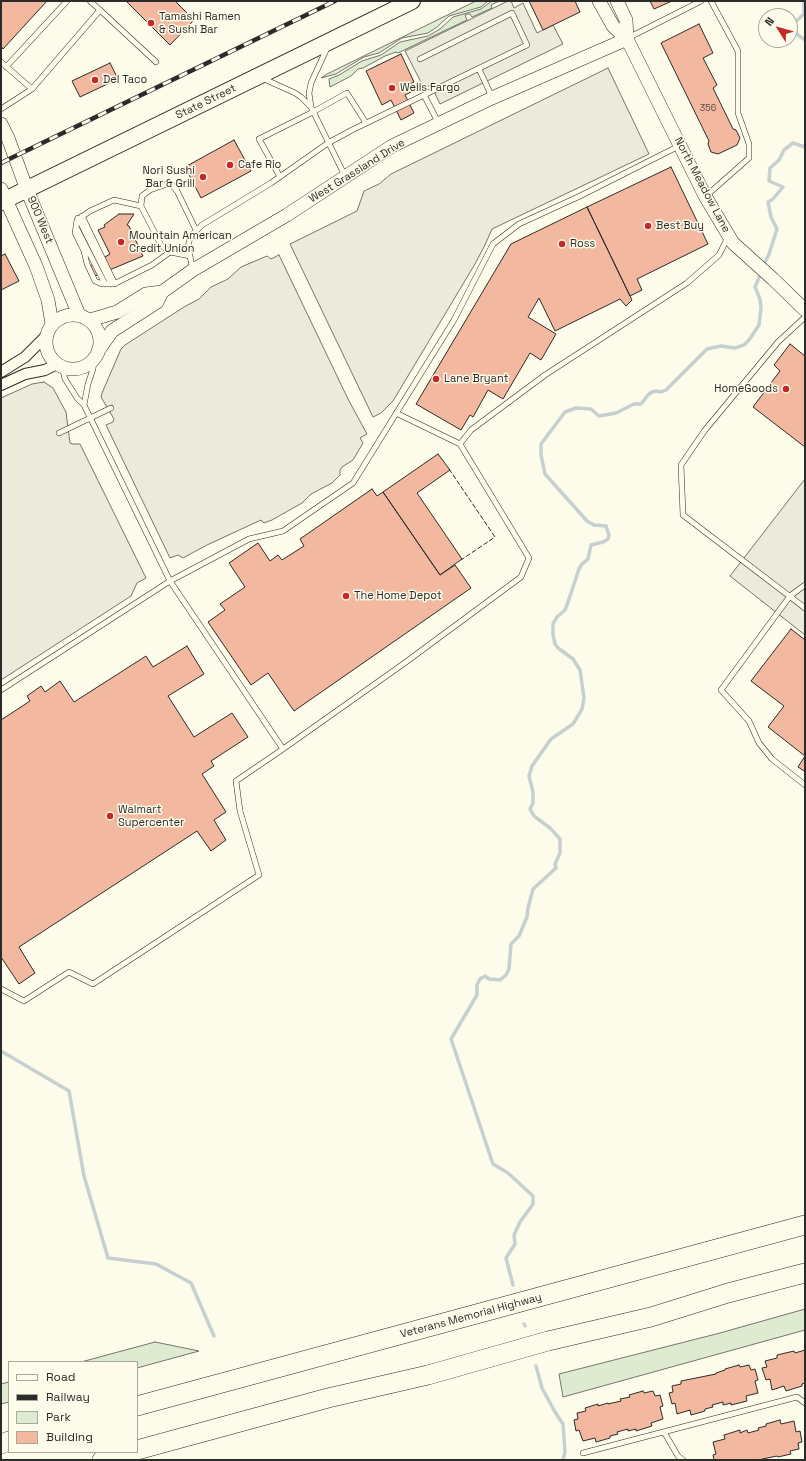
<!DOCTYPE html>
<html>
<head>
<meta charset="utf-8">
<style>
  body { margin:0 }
  #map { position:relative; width:806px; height:1461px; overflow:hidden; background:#fdfbea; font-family:"Space Grotesk",sans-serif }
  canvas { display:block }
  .frame { position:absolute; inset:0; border:2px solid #2b2b2b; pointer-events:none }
  .legend { position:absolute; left:8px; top:1361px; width:130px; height:92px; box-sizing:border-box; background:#fdfbea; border:1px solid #a9a89e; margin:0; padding:5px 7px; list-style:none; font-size:12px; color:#2b2b2b }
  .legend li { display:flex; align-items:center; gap:8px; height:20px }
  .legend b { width:20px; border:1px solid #a9a89e }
  .north { position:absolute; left:758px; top:8px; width:40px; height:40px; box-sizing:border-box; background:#fdfbea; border:1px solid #a9a89e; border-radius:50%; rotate:307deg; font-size:11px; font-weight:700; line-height:16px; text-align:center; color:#2b2b2b }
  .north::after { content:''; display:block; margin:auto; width:14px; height:18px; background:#c62828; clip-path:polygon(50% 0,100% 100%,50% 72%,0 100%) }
</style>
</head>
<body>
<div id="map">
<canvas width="806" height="1461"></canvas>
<div class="frame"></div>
<ul class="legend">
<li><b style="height:5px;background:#fdfbea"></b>Road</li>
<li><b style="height:5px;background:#2b2b2b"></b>Railway</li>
<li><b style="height:11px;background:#deebd1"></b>Park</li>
<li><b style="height:11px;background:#f2b8a0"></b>Building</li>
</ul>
<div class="north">N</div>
</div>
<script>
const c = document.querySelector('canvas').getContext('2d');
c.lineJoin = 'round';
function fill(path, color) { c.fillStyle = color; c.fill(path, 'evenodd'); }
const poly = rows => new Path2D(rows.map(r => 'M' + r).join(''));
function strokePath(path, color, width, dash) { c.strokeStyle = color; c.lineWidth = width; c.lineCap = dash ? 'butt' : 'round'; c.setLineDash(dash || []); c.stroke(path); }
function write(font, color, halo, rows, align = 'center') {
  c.font = font + ' "Space Grotesk",sans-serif'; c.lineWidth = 3; c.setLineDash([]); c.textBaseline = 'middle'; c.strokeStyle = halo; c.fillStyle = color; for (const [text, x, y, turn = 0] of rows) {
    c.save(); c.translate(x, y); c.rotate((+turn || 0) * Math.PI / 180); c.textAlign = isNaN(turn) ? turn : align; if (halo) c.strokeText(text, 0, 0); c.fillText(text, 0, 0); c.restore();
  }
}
const green = poly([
  [476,1,488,1,481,7,449,16,437,27,428,33,402,38,379,53,364,57,336,74,321,78,327,74,476,1],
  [492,1,499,1,491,5,492,8,472,17,470,14,468,14,465,15,467,20,425,40,398,53,396,52,385,56,363,68,358,69,351,76,330,87,329,79,339,75,362,61,381,55,400,42,428,36,440,29,453,17,481,9,492,1],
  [805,1309,805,1330,563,1397,559,1374,720,1333,805,1309],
  [155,1342,199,1351,137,1368,137,1362,81,1362,155,1342],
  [9,1382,9,1402,1,1404,1,1384,9,1382]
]);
fill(green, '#deebd1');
strokePath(green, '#74746e', 1);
const parking = poly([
  [508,1,511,1,514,8,523,3,537,33,553,25,563,44,440,104,431,85,424,88,405,51,508,1],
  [608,68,649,154,492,229,485,245,475,264,393,401,381,413,373,417,290,244,357,211,364,191,379,184,391,174,608,68],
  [279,255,348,399,367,434,360,438,363,443,353,460,342,467,340,470,340,475,332,483,311,494,302,503,272,520,264,523,261,520,207,545,183,558,178,555,170,558,106,425,113,422,114,419,101,397,102,393,121,349,125,345,184,307,199,299,211,287,228,279,241,267,267,256,271,259,279,255],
  [44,382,53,388,66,412,70,443,73,444,80,444,146,578,137,583,131,596,1,680,1,398,32,384,44,382],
  [805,479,805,635,730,576,805,479]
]);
fill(parking, '#eceadb');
strokePath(parking, '#74746e', 1);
strokePath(poly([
  [804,1,804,14,794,23,794,29,798,35,805,40],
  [763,267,769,254,777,229,771,217,768,202,773,199,783,187,769,181,770,168,779,160,784,150,793,143,805,147],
  [1,1051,69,1091,84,1176,108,1258,156,1264,191,1283,214,1336],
  [513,1285,506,1258,515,1244,514,1235,520,1222,533,1204,533,1196,508,1173,493,1164,451,1039,477,995,477,985,480,979,485,976,489,979,500,980,506,975,509,969,511,944,519,936,527,917,528,908,533,889,556,868,555,864,560,853,560,839,550,828,534,816,530,809,533,803,533,792,529,776,532,766,551,739,573,724,582,709,584,698,580,670,573,659,558,648,555,644,553,635,553,624,557,617,565,610,567,605,579,569,582,564,588,559,591,545,603,542,608,539,609,535,606,526,594,525,587,521,545,474,541,455,541,444,565,412,576,408,591,409,599,416,616,413,634,404,641,404,648,395,652,392,657,391,661,392,666,390,707,349,721,346,735,348,744,345,749,340,759,325,761,308,760,299,755,287,761,273],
  [524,1324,525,1326],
  [536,1366,542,1388,555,1412,563,1424,565,1452,563,1460]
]), '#c7d0d0', 3.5);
const building = poly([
  [1,1,47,1,3,49,1,46,1,1],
  [126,1,175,1,194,20,170,45,126,1],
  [529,1,575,1,580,12,543,30,529,1],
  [650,1,672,1,654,9,650,1],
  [699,24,713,53,703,58,717,85,713,88,733,129,736,130,740,138,737,145,718,154,711,152,708,144,709,141,661,43,699,24],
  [401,54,414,82,408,85,411,92,405,95,414,113,401,120,391,100,382,105,366,71,401,54],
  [110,63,118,79,80,97,72,81,110,63],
  [234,140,251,171,201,198,185,167,234,140],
  [671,167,708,244,637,279,642,290,630,296,587,207,671,167],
  [587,207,632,300,626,306,620,299,555,331,539,298,528,317,556,334,541,360,530,353,503,399,488,390,473,417,470,415,461,430,416,404,511,244,587,207],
  [119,214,134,214,127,225,129,226,143,256,95,276,90,266,110,254,98,230,105,227,104,225,119,214],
  [5,254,19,281,1,290,1,256,5,254],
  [790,344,805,356,805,447,753,407,780,371,774,365,790,344],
  [438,454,450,470,417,493,462,559,440,575,383,492,438,454],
  [372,489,377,496,383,492,440,575,455,565,471,588,294,711,268,673,251,685,208,622,225,610,220,604,245,587,229,563,258,543,270,561,278,555,282,560,304,546,300,539,372,489],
  [791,629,805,640,805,769,804,771,798,767,805,756,768,727,784,706,751,681,791,629],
  [187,646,204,674,168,696,194,737,232,713,248,737,211,761,214,766,202,774,226,812,214,820,226,840,211,851,197,831,19,947,35,973,19,984,1,957,1,720,30,701,27,696,41,686,45,692,60,681,74,702,146,656,153,667,187,646],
  [805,1350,805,1383,802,1384,802,1386,786,1391,784,1386,772,1390,770,1379,766,1380,762,1368,767,1367,765,1361,777,1358,777,1355,794,1351,795,1353,805,1350],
  [739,1365,740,1367,749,1365,751,1370,755,1369,758,1380,755,1381,758,1393,746,1396,747,1401,731,1405,731,1403,723,1405,723,1402,712,1405,713,1407,705,1409,705,1411,691,1415,690,1410,677,1414,675,1403,672,1404,669,1393,673,1392,672,1386,681,1384,681,1381,716,1374,716,1373,725,1370,725,1369,739,1365],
  [643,1391,644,1393,653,1391,655,1396,660,1395,663,1406,660,1407,663,1419,651,1423,652,1426,636,1431,636,1429,628,1431,628,1429,617,1432,618,1434,610,1436,610,1438,596,1442,595,1438,583,1441,579,1430,576,1431,574,1420,578,1419,577,1413,586,1411,585,1408,598,1404,598,1406,608,1403,608,1404,621,1401,620,1399,630,1397,629,1395,643,1391],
  [780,1420,781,1424,794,1421,796,1432,800,1431,802,1442,798,1443,799,1449,790,1451,791,1454,778,1457,777,1456,758,1460,714,1460,713,1455,716,1454,713,1442,725,1439,724,1435,740,1430,740,1433,747,1430,748,1433,759,1430,758,1428,766,1426,766,1424,780,1420]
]);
fill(building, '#f2b8a0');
strokePath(building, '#2b2b2b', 1);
const service = poly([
  [100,10,156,62],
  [628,38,701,1],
  [1,62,32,89,1,109],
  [6,67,67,1],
  [479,69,492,97],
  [262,78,295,93,301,97,311,107,345,176],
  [32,89,100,10,90,1],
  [424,95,438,122],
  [311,107,309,93,311,83,328,46],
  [280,177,259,139,313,112,347,93,366,123],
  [706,196,749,158,749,144,738,113,738,51,711,1],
  [141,206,114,200,90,211,77,220,75,233,84,251,87,264,95,281,102,284,114,284,152,265,170,252],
  [82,216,115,284],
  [78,218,111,284],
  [76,227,105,284],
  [190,256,170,252,161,245,141,206,142,196,150,190,170,183,177,191,196,230],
  [193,270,188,247,190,237,202,225,271,183,328,143,352,130,527,45,512,13,420,59],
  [805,317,778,342,705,430,681,465,683,515,805,608],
  [62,367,65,379,77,398,84,405,170,581,283,749],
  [84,405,88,384,93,369,94,359],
  [59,433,111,408],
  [460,444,471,430,545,375,687,283,719,255,728,237],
  [805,585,790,596,721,690,749,721,759,743,772,759,805,785],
  [1,690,170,581,249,539,283,531,353,483,454,320,493,244,519,224,580,196,679,146],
  [1,989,24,1001,69,972,93,984,259,875,240,811,236,781,283,749,406,662,521,577,529,558,460,444,396,413],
  [664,1432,678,1456,683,1460],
  [583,1453,797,1397,805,1403]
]);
const minor = poly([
  [1,372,25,357,46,336],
  [1,385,25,374,45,370,57,364]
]);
const tertiary = poly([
  [599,1,613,26,627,39,705,196,733,243,773,279,805,310],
  [617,1,626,20,627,39],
  [1,124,8,138,27,190,79,315],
  [1,189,36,266,48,300,52,324],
  '46 342a27 27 0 1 1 54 0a27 27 0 1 1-54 0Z',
  [90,320,117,312,146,294,162,292],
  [98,351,112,331,157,302,162,292,193,270,287,215,392,146,492,98,627,39]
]);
const primary = poly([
  [1,202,412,1]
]);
const motorway = poly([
  [137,1406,805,1225],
  [1,1444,9,1441],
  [137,1450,328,1398,428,1375,548,1341,651,1317,728,1293,805,1273],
  [102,1460,131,1452]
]);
strokePath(service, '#2b2b2b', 6);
strokePath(minor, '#2b2b2b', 12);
strokePath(tertiary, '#2b2b2b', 14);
strokePath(primary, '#2b2b2b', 18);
strokePath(motorway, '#2b2b2b', 20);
strokePath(service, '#fdfbea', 5);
strokePath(minor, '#fdfbea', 10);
strokePath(tertiary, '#fdfbea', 13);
strokePath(primary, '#fdfbea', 16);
strokePath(motorway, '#fdfbea', 19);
const rail = poly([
  [1,163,335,1]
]);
strokePath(rail, '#2b2b2b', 4.5);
strokePath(rail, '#fdfbea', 3, [9]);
strokePath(poly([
  [449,469,495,537,461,560]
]), '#2b2b2b', 1, [5, 2]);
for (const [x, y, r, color] of [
  [151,23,4,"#c62828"],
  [95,80,4,"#c62828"],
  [392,88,4,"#c62828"],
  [230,165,4,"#c62828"],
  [203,177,4,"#c62828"],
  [648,226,4,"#c62828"],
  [121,242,4,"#c62828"],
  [562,244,4,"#c62828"],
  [436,379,4,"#c62828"],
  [786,389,4,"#c62828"],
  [346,596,4,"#c62828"],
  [110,816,4,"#c62828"]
]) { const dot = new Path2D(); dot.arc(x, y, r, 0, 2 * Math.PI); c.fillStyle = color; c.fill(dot); strokePath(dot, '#fdfbea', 1.5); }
write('9px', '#5d4e48', null, [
  ["356",708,109]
]);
write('11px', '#2b2b2b', '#fdfbea', [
  ["Tamashi Ramen",159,17],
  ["& Sushi Bar",159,30],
  ["Del Taco",103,80],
  ["Wells Fargo",400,88],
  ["Cafe Rio",238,165],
  ["Nori Sushi",195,171,"right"],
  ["Bar & Grill",195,184,"right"],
  ["Best Buy",656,226],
  ["Mountain American",129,236],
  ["Credit Union",129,249],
  ["Ross",570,244],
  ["Lane Bryant",444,379],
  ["HomeGoods",778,389,"right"],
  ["The Home Depot",354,596],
  ["Walmart",118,810],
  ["Supercenter",118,823]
], 'left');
write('11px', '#2b2b2b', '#fdfbea', [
  ["State Street",206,102,-26],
  ["West Grassland Drive",357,171,-32],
  ["North Meadow Lane",702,185,62],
  ["900 West",40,220,67],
  ["Veterans Memorial Highway",471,1316,-15]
]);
</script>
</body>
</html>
